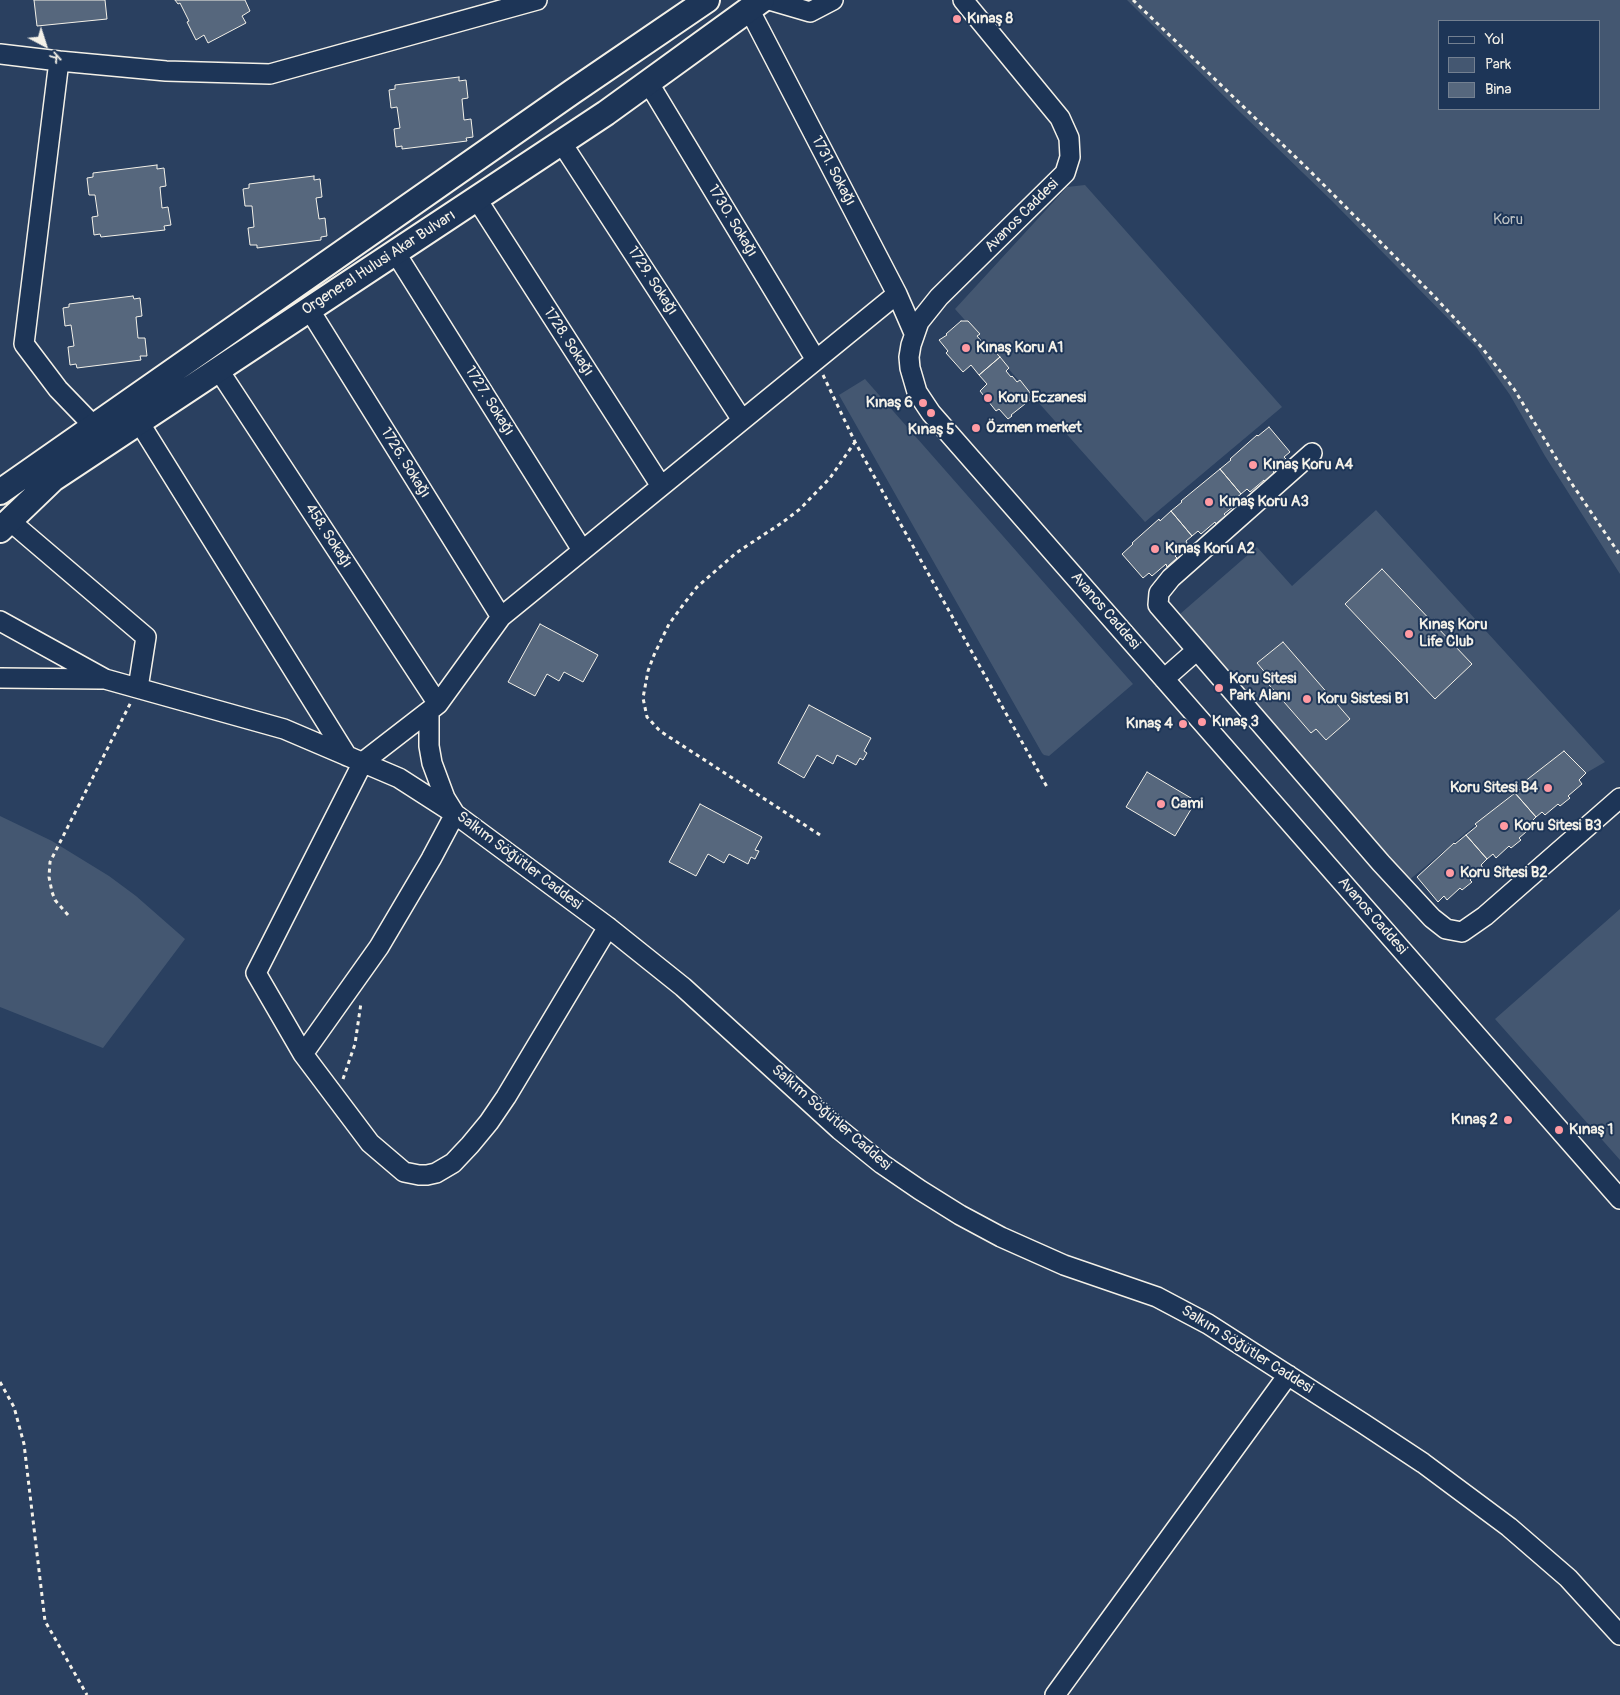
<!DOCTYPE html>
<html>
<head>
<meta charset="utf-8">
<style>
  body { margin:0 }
  #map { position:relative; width:1620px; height:1695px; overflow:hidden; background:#2a4060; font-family:Pangolin,sans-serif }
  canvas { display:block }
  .legend { position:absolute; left:1438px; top:20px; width:162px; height:90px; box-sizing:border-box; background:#1d3557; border:1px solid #738091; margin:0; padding:6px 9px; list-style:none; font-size:15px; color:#f4f1e8 }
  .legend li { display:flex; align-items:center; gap:10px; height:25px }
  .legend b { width:25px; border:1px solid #738091 }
  .north { position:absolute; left:20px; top:20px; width:50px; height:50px; -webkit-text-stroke:4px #1d3557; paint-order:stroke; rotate:140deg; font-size:14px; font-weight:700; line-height:20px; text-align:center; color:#f4f1e8 }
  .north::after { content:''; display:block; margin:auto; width:18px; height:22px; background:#f4f1e8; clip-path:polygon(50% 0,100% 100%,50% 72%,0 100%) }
</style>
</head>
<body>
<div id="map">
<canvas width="1620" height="1695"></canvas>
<ul class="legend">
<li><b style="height:6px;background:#1d3557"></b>Yol</li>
<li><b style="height:14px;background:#445771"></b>Park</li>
<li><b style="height:14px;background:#56677d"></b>Bina</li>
</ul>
<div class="north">K</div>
</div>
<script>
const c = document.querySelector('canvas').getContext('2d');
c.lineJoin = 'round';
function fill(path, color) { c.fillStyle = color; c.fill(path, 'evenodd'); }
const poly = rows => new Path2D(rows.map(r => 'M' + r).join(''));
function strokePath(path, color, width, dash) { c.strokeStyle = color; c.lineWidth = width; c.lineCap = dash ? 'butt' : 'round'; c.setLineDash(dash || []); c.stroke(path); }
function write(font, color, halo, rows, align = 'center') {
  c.font = font + ' Pangolin,sans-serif'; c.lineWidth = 4; c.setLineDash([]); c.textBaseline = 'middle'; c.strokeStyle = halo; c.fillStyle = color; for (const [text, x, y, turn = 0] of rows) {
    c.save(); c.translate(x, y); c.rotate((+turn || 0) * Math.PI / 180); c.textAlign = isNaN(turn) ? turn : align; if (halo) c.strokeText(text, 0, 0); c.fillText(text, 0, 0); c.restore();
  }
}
fill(poly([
  [1127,0,1620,0,1620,574,1545,456,1510,395,1476,347,1332,201,1242,114],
  [1439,21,1599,21,1599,109,1439,109],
  [1085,185,1282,407,1145,522,955,309,1067,187],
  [865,379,1133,684,1049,756,1044,755,1042,753,839,395],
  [1376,510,1605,762,1586,773,1564,751,1408,881,1180,614,1257,547,1292,586],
  [0,816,52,841,109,876,136,896,185,939,103,1048,0,1007],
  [1620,909,1620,1160,1495,1019]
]), '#445771');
const building = poly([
  [34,0,105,0,107,19,37,26,34,0],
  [175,0,245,0,250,11,242,16,246,23,208,43,204,35,196,40,187,22,189,21,180,3,178,4,175,0],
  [459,77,459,81,466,80,468,98,462,99,464,120,471,119,473,137,466,138,467,141,402,149,402,146,396,147,394,129,400,128,397,107,391,108,389,90,395,89,395,85,459,77],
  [157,165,157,169,164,168,166,186,160,187,162,208,168,207,171,225,164,226,165,230,101,237,100,234,94,235,92,217,98,216,95,195,89,195,87,178,93,177,93,173,157,165],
  [314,176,314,180,320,179,322,197,316,198,319,219,325,218,327,236,321,237,321,240,257,248,257,245,250,245,248,228,254,227,252,206,245,206,243,189,249,188,249,184,314,176],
  [133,296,134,299,140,298,142,316,136,317,138,338,145,338,147,356,140,356,141,360,77,368,76,364,70,365,68,347,74,346,71,325,65,326,63,308,69,307,69,304,133,296],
  [961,321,968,321,980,334,977,336,983,343,982,343,987,349,990,346,1000,357,979,375,971,365,963,372,946,353,948,351,939,340,947,335,946,334,961,321],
  [1000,357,1009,368,1006,371,1011,377,1012,376,1017,382,1020,380,1031,394,1030,400,1011,415,1012,416,1008,419,999,409,996,411,980,391,987,384,979,375,1000,357],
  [1269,427,1290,452,1284,457,1287,460,1273,472,1275,474,1265,482,1264,480,1250,492,1247,489,1241,494,1220,469,1231,460,1230,459,1257,435,1258,436,1269,427],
  [1220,469,1241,494,1235,499,1238,503,1224,514,1226,516,1216,524,1215,522,1201,534,1198,531,1192,536,1171,511,1182,502,1181,501,1220,469],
  [1171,511,1192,536,1186,541,1188,545,1175,556,1177,558,1167,567,1166,564,1152,576,1149,573,1143,578,1122,554,1133,544,1132,543,1159,519,1160,521,1171,511],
  [1382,569,1472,664,1435,699,1345,604,1382,569],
  [540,624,598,655,583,682,564,672,559,681,547,674,535,696,508,682,540,624],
  [1283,642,1350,719,1326,740,1316,729,1311,733,1264,679,1268,676,1257,663,1283,642],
  [809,705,871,738,864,751,867,753,863,760,860,758,856,765,837,755,833,764,817,755,804,778,778,763,809,705],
  [1564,751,1586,773,1579,780,1582,784,1568,796,1570,798,1560,806,1558,804,1545,815,1542,812,1536,817,1515,793,1526,784,1524,782,1564,751],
  [1147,772,1196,801,1175,836,1126,807,1147,772],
  [1515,793,1536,817,1530,823,1533,826,1519,838,1521,840,1511,848,1509,846,1496,858,1493,854,1487,859,1466,835,1477,826,1475,824,1515,793],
  [700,804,762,837,755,850,759,851,755,859,751,857,748,864,729,854,724,863,708,854,696,876,669,862,700,804],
  [1466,835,1487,859,1481,865,1483,868,1470,880,1472,882,1462,890,1460,888,1447,900,1444,896,1438,902,1417,877,1454,843,1455,844,1466,835]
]);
fill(building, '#56677d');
strokePath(building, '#f4f1e8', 1);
const minor = poly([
  [769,0,810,12,833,0],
  [963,0,1060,118,1069,138,1070,157,1065,173,939,297,919,322,911,345,909,357,910,368,917,392,931,413,1620,1199],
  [749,9,897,294,914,333],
  [0,54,59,61,166,71,270,74,537,0],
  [59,61,24,344,58,389,86,418,94,428],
  [648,82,816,360],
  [561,142,742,420],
  [476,198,661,486],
  [395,252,582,550],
  [309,309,501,617],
  [218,369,438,704],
  [139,422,347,756],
  [1312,453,1171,578,1159,593,1158,605,1381,863,1432,918,1446,929,1462,932,1485,916,1620,798],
  [10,521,146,637,138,688],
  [0,621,105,679,284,729,399,778,455,814,608,927,683,987,840,1130,882,1164,920,1190,960,1215,1001,1237,1064,1265,1157,1297,1208,1324,1364,1424,1423,1463,1509,1527,1568,1578,1620,1635],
  [0,678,101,679],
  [1164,679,1197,650],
  [608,927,506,1097,489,1122,470,1145,453,1163,436,1173,427,1175,419,1175,404,1172,370,1143,303,1054,256,973,363,762,438,704,501,617,897,294],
  [303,1054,379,947,431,859,455,814,445,798,432,763,429,746,429,711],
  [1055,1695,1288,1375]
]);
const major = poly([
  [0,492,572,92,707,0],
  [0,530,53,479,606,113,762,0]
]);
strokePath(minor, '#f4f1e8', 22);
strokePath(major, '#f4f1e8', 28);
strokePath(poly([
  [1133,0,1310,171,1433,295,1483,349,1514,389,1570,481,1620,555],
  [823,375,855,442,1047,787],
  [820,835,660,731,647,717,643,698,648,671,654,655,669,624,683,605,697,587,736,553,783,522,800,509,830,478,855,442],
  [68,915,55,900,52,892,49,877,50,862,131,702],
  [343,1079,355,1044,361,1003],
  [0,1382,14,1407,24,1444,45,1621,87,1695]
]), '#f4f1e8', 3, [4, 4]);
strokePath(minor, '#1d3557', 19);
strokePath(major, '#1d3557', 24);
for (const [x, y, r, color] of [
  [957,19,5,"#ff9aa2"],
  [966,348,5,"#ff9aa2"],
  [988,398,5,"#ff9aa2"],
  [923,403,5,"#ff9aa2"],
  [931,413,5,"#ff9aa2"],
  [976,428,5,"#ff9aa2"],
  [1253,465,5,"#ff9aa2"],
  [1209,502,5,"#ff9aa2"],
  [1155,549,5,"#ff9aa2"],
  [1409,634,5,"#ff9aa2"],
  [1219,688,5,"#ff9aa2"],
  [1307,699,5,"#ff9aa2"],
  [1202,722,5,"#ff9aa2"],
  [1183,724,5,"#ff9aa2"],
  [1548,788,5,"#ff9aa2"],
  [1161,804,5,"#ff9aa2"],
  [1504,826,5,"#ff9aa2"],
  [1450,873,5,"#ff9aa2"],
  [1508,1120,5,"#ff9aa2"],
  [1559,1130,5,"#ff9aa2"]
]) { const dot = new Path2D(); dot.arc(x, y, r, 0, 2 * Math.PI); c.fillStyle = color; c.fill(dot); strokePath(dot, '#1d3557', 2); }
write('bold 15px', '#f4f1e8', '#1d3557', [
  ["Kınaş 8",967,19],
  ["Kınaş Koru A1",976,348],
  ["Koru Eczanesi",998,398],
  ["Kınaş 6",913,403,"right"],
  ["Özmen merket",986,428],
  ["Kınaş 5",931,430,"center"],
  ["Kınaş Koru A4",1263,465],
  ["Kınaş Koru A3",1219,502],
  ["Kınaş Koru A2",1165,549],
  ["Kınaş Koru",1419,625],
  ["Life Club",1419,642],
  ["Koru Sitesi",1229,679],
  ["Park Alanı",1229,696],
  ["Koru Sistesi B1",1317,699],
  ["Kınaş 3",1212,722],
  ["Kınaş 4",1173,724,"right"],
  ["Koru Sitesi B4",1538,788,"right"],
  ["Cami",1171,804],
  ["Koru Sitesi B3",1514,826],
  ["Koru Sitesi B2",1460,873],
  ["Kınaş 2",1498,1120,"right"],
  ["Kınaş 1",1569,1130]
], 'left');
write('15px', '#f4f1e8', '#1d3557', [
  ["1731. Sokağı",833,171,62],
  ["Avanos Caddesi",1022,216,-45],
  ["1730. Sokağı",732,221,59],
  ["Orgeneral Hulusi Akar Bulvarı",379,263,-33],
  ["1729. Sokağı",652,281,57],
  ["1728. Sokağı",568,342,57],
  ["1727. Sokağı",489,401,58],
  ["1726. Sokağı",405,463,58],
  ["458. Sokağı",328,536,57],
  ["Avanos Caddesi",1105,611,49],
  ["Salkım Söğütler Caddesi",519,861,37],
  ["Avanos Caddesi",1372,916,49],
  ["Salkım Söğütler Caddesi",831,1118,41],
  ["Salkım Söğütler Caddesi",1247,1350,32]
]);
write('15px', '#bfc3c4', '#1d3557', [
  ["Koru",1508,220]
]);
</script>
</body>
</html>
